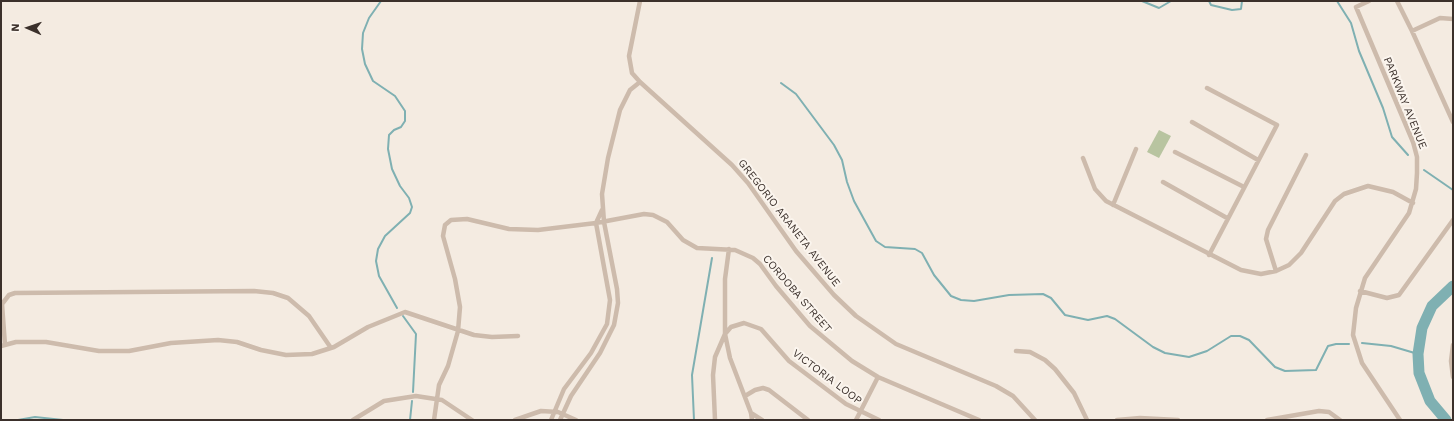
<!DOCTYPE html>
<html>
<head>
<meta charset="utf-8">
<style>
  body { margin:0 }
  #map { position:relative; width:1454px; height:421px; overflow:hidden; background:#f4ebe1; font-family:"Work Sans",sans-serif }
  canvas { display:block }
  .frame { position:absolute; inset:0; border:2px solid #3b302b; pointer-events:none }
  .north { position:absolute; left:8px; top:8px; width:40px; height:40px; -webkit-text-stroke:3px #fbf5ee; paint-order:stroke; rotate:272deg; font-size:11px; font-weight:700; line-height:16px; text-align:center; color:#3b302b }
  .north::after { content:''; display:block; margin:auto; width:14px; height:18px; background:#3b302b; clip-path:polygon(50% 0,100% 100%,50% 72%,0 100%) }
</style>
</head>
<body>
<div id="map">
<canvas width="1454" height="421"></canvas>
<div class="frame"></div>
<div class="north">N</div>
</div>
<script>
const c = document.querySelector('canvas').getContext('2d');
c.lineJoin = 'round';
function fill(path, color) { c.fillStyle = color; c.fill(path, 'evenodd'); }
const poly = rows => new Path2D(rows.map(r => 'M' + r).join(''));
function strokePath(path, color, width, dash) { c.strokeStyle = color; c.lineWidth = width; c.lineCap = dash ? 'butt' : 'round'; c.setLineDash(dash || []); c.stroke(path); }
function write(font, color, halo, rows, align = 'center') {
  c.font = font + ' "Work Sans",sans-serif'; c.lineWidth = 4; c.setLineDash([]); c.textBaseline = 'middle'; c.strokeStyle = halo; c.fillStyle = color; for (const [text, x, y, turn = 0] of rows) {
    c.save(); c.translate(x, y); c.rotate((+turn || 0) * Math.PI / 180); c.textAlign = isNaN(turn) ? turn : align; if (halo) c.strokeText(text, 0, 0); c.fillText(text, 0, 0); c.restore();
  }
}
fill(poly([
  [1159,130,1171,136,1159,158,1147,152]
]), '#b8c4a0');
strokePath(poly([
  [381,1,369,18,363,33,362,49,365,64,373,81,395,96,405,111,405,121,401,127,394,130,389,135,388,149,392,169,400,186,409,198,412,207,410,213,385,236,378,249,376,261,379,276,397,308],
  [1142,1,1159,8,1171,1],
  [1209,1,1211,5,1232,10,1241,9,1242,1],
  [1337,1,1351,23,1359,51,1383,108,1392,137,1408,155],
  [781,83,796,94,834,145,842,160,847,182,854,201,876,241,885,247,915,249,922,253,934,275,951,296,961,300,974,301,1009,295,1043,294,1051,298,1065,315,1088,320,1107,316,1115,319,1153,347,1165,353,1189,357,1207,351,1231,336,1240,336,1249,340,1275,367,1285,371,1316,370,1328,346,1336,344,1349,344],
  [1424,170,1453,190],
  [403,316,416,334,413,392],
  [1362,343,1391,346,1418,354],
  [18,420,35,417,63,420],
  [410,420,412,401],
  [694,420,692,375,712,258]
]), '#7fb0b2', 2);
strokePath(poly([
  [1446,420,1430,401,1419,373,1418,354,1422,328,1432,306,1453,286]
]), '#7fb0b2', 11);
strokePath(poly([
  [640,1,629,56,632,73,640,82,732,165,748,183,796,251,834,295,856,316,896,344,996,386,1013,396,1035,420],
  [1369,1,1356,7,1413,142,1417,157,1417,173,1416,189,1409,213,1365,278,1356,308,1353,335,1362,363,1400,420],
  [1397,1,1412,31,1453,122],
  [1412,31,1440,18,1453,19],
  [1207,88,1277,125,1209,255],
  [1192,122,1258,160],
  [1175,152,1244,187],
  [1083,158,1095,189,1106,201,1241,270,1261,274,1276,271,1289,265,1301,253,1335,201,1344,194,1368,186,1393,192,1413,203],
  [1163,182,1227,218],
  [1113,205,1136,149],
  [729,249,725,279,725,334,730,358,751,413,752,420],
  [1276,271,1266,239,1268,230,1306,155],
  [1360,291,1387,298,1399,295,1453,220],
  [5,345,2,304,9,295,15,293,254,291,273,293,288,298,309,316,331,348],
  [1453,345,1451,361,1453,377],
  [1,346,16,342,46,342,99,351,129,351,171,343,218,340,237,342,261,350,286,355,312,354,334,347,368,327,405,312,474,335,492,337,518,336],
  [1016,351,1030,352,1045,360,1055,369,1074,393,1087,420],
  [745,396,755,390,763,388,769,390,808,420],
  [751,413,762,420],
  [353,420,384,401,416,396,442,400,472,420],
  [434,420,439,385,448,366,458,331,460,307,455,279,443,236,445,225,451,220,467,219,509,229,538,230,596,223,644,214,653,215,667,222,683,240,697,248,735,250,753,258,760,264,776,286,810,326,852,361,878,377,979,420],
  [515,420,541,411,558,412,576,420],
  [551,420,564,389,591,353,607,324,610,300,596,223,602,210],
  [560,420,571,396,600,353,614,325,618,303,617,289,604,222,602,194,608,158,620,110,630,90,640,82],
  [715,420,713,375,715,357,725,334,731,327,744,323,761,329,789,361,846,404,879,420],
  [856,420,878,377],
  [1117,420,1140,418,1178,420],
  [1267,420,1319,411,1329,412,1340,420]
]), '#cdbbac', 4.5);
write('11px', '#3b302b', '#fbf5ee', [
  ["PARKWAY AVENUE",1405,103,68],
  ["GREGORIO ARANETA AVENUE",789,223,52],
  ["CORDOBA STREET",797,294,49],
  ["VICTORIA LOOP",827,377,37]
]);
</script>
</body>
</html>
